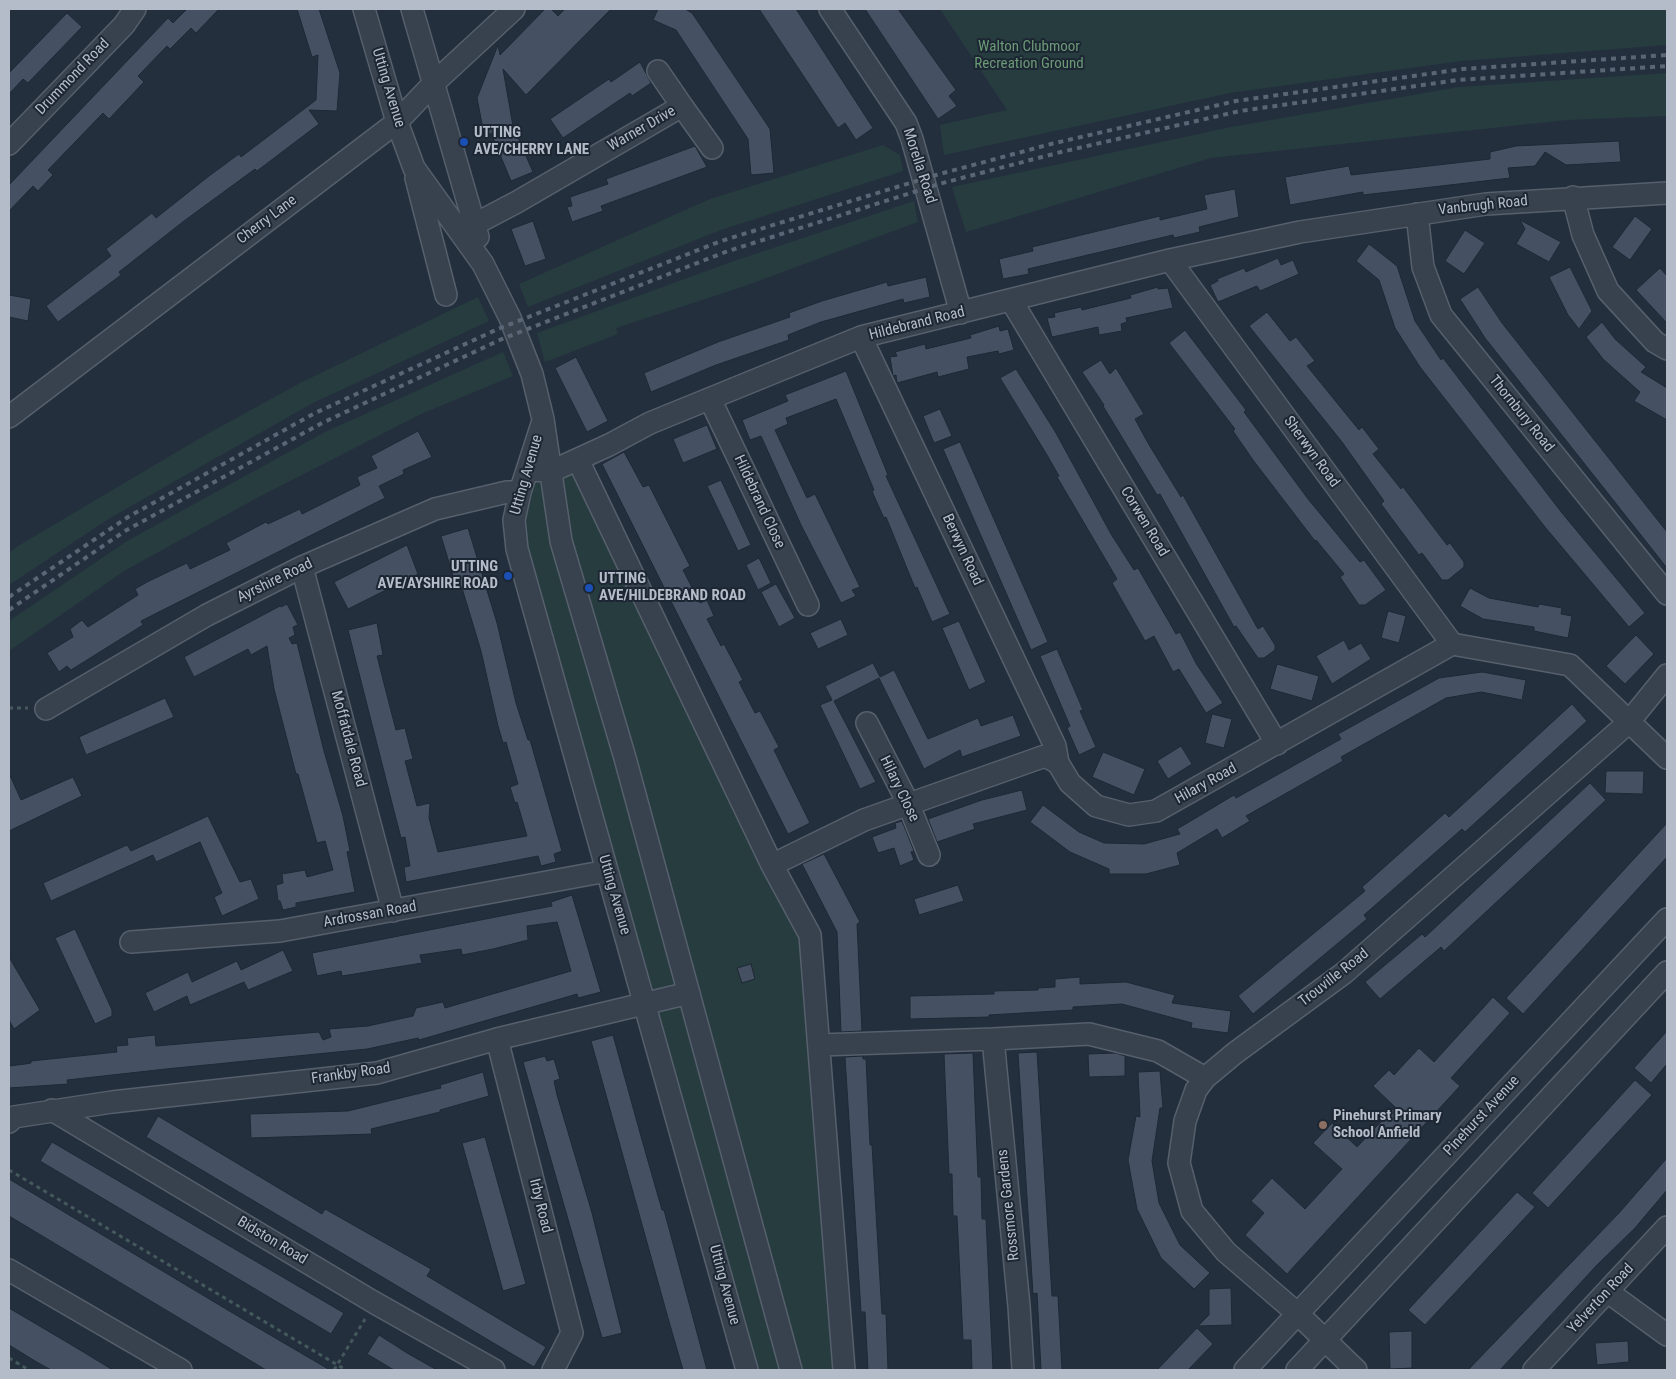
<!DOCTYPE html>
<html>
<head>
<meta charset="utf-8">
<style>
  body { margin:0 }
  #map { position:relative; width:1676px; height:1379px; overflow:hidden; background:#242f3e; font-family:"Roboto Condensed",sans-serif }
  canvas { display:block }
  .frame { position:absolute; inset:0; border:10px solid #b4bcc9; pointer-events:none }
</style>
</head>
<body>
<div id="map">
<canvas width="1676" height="1379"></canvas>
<div class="frame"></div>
</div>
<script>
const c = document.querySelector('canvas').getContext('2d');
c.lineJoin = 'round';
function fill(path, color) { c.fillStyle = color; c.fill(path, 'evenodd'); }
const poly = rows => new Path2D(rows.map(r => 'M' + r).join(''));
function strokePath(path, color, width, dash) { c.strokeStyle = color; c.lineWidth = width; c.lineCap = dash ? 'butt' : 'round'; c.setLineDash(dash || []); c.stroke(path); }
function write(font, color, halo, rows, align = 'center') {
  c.font = font + ' "Roboto Condensed",sans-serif'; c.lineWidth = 4; c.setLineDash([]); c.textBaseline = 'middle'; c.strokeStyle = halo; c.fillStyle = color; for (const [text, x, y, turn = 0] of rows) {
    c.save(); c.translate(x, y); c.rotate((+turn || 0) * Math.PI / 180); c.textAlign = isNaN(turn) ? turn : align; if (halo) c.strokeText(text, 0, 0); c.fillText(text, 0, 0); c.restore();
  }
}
fill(poly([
  [940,9,1667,9,1667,45,1461,61,1230,93,944,155,940,125,1007,110],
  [1667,73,1667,116,1567,120,1211,158,966,232,952,187,1231,127,1459,87],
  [883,145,900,155,903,171,721,230,528,307,519,284,710,199],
  [914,201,918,222,742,287,616,328,618,334,545,362,537,333,731,262],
  [478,297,489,321,313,403,110,518,9,585,9,553,18,546,207,434,302,382],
  [503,352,513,376,421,414,255,499,124,571,9,651,9,621,127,541,325,432],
  [578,460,810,935,844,1370,747,1370,531,600,520,492,528,470,552,470]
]), '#263c3f');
const building = poly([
  [187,9,219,9,196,33,191,28,170,49,167,46,138,76,144,82,109,119,103,113,48,170,53,175,38,191,33,186,9,211,9,185,168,18,173,23,187,9],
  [297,9,319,9,340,73,337,111,309,110,319,124,257,171,255,169,184,221,119,272,121,275,58,322,46,306,111,256,106,249,152,213,156,218,209,176,239,154,241,157,316,100,318,55,312,57,297,9],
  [545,9,551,9,558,16,565,9,611,9,526,95,503,69,513,126,533,172,511,181,491,133,485,139,477,98,498,45,500,55,545,9],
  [658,9,685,9,692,13,770,129,774,173,751,175,748,139,676,30,653,20,658,9],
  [759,9,796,9,873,128,856,140,845,123,838,128,759,9],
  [865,9,898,9,956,90,949,96,957,106,938,119,865,9],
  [67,13,82,27,28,83,23,79,9,94,9,73,67,13],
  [640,62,651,83,632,96,630,93,563,138,550,119,609,79,611,82,640,62],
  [1619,141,1621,162,1566,165,1545,152,1535,166,1508,168,1510,178,1363,195,1363,192,1290,205,1285,177,1349,166,1351,175,1490,159,1490,152,1516,146,1619,141],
  [695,146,707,167,601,206,603,211,572,222,567,207,572,206,570,197,608,184,606,179,695,146],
  [1235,189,1239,217,1199,227,1200,232,1174,238,1173,235,1028,269,1029,274,1003,279,999,259,1033,251,1032,247,1160,216,1160,220,1207,209,1204,195,1235,189],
  [1635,216,1652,229,1630,260,1612,247,1635,216],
  [1520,220,1561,242,1549,262,1516,244,1525,229,1520,220],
  [533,221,546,259,525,266,511,229,533,221],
  [1465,230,1485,243,1464,274,1445,261,1465,230],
  [1369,244,1397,266,1415,321,1441,360,1443,358,1562,513,1645,613,1629,627,1545,527,1420,367,1395,328,1379,280,1356,261,1369,244],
  [1278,258,1281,265,1293,260,1299,274,1260,291,1257,286,1218,302,1210,285,1218,281,1217,279,1244,268,1246,272,1278,258],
  [1570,267,1592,311,1579,329,1568,315,1549,277,1570,267],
  [1660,268,1667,276,1667,323,1636,290,1660,268],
  [926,277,930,297,904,303,903,299,821,322,788,335,789,340,716,365,651,392,644,373,718,342,790,317,789,313,822,301,887,282,888,286,926,277],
  [1158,287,1158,289,1168,288,1173,308,1126,318,1127,322,1121,324,1122,331,1099,335,1098,327,1052,337,1047,318,1055,317,1054,313,1081,307,1082,310,1131,298,1130,295,1158,287],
  [1478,287,1502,323,1667,532,1667,568,1485,338,1460,299,1478,287],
  [9,295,31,299,28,321,9,317,9,295],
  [1267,312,1290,341,1296,337,1315,361,1307,366,1359,430,1362,427,1379,449,1373,454,1401,489,1403,487,1447,545,1450,543,1464,562,1464,567,1448,580,1442,580,1422,553,1419,555,1381,504,1384,501,1342,442,1249,326,1267,312],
  [1602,322,1615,339,1646,367,1641,372,1667,388,1667,420,1634,401,1640,392,1603,359,1586,337,1602,322],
  [999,326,1000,331,1008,329,1014,350,999,354,998,351,967,357,969,369,938,377,937,372,897,383,896,375,893,376,890,357,897,356,895,352,925,344,926,349,971,338,970,335,999,326],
  [1185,330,1246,410,1244,412,1308,499,1360,562,1364,560,1386,590,1365,605,1359,605,1340,577,1344,574,1316,540,1315,541,1253,460,1233,431,1235,429,1169,343,1185,330],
  [576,357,608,421,587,432,555,368,576,357],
  [1101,360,1110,374,1116,368,1144,414,1135,419,1148,443,1181,497,1183,495,1258,629,1263,626,1275,645,1275,650,1264,658,1258,658,1236,626,1234,627,1160,494,1157,495,1103,406,1104,405,1082,372,1101,360],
  [1016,369,1056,433,1111,534,1134,570,1138,568,1176,634,1180,632,1197,665,1223,703,1206,713,1179,669,1173,672,1154,636,1145,641,1112,583,1117,579,1057,477,1059,476,1047,455,1000,378,1016,369],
  [846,371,888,475,886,476,950,614,932,622,917,587,915,588,886,517,884,518,878,505,872,491,874,490,836,399,786,418,788,424,775,430,807,498,815,494,860,587,852,590,856,596,841,603,801,525,761,436,750,440,742,420,788,401,785,395,846,371],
  [940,409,952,436,934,443,923,416,940,409],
  [707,425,717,449,683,463,673,439,707,425],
  [418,431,432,457,403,470,404,474,379,486,385,498,141,621,143,625,71,670,67,666,59,672,47,653,73,637,70,629,82,620,88,627,138,595,135,589,147,582,187,563,190,569,230,550,226,543,266,522,268,524,300,509,302,514,360,485,357,477,377,468,371,456,418,431],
  [960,442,1048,642,1031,650,943,449,960,442],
  [624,452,643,487,649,485,690,566,683,570,700,603,707,600,714,616,707,619,721,646,724,644,743,680,739,682,755,713,760,711,779,747,774,750,810,823,788,834,602,464,624,452],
  [721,480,751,545,738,551,707,486,721,480],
  [468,528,497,623,516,703,528,740,530,740,562,851,554,854,556,862,541,866,538,856,406,882,404,867,410,866,405,837,401,838,393,807,348,630,377,623,383,655,377,656,391,711,396,730,405,728,413,759,405,761,417,806,430,803,429,818,438,852,527,836,517,802,515,803,510,787,518,784,506,742,503,743,498,726,481,651,462,588,457,589,441,536,468,528],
  [407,545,418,574,348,609,334,582,407,545],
  [759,558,771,583,758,590,746,565,759,558],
  [776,584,795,618,779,627,761,592,776,584],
  [1470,588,1489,598,1538,607,1539,604,1562,608,1561,614,1572,616,1568,638,1534,631,1534,627,1483,619,1460,606,1470,588],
  [287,604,298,625,293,627,295,635,289,638,292,644,297,643,324,751,343,816,350,851,347,852,355,892,296,903,296,907,283,910,280,901,278,901,276,885,283,883,282,874,305,870,307,877,333,870,325,841,317,843,298,774,296,774,274,689,267,646,251,655,248,649,194,677,184,657,280,606,281,607,287,604],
  [1388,611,1406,616,1399,643,1381,638,1388,611],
  [841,619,848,635,818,649,810,633,841,619],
  [959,621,986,682,969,690,942,628,959,621],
  [1636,635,1654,654,1625,684,1606,666,1636,635],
  [1344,640,1349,650,1361,643,1371,659,1332,684,1316,656,1344,640],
  [1057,649,1083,710,1080,711,1096,747,1079,755,1067,728,1070,726,1040,656,1057,649],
  [873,663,880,677,894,670,928,739,978,718,981,726,1013,715,1021,736,962,757,960,750,924,769,879,678,834,701,876,782,860,789,820,705,832,700,825,686,873,663],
  [1277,664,1319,676,1312,701,1270,689,1277,664],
  [1482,672,1526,680,1522,700,1481,692,1446,698,1341,757,1343,761,1246,816,1250,821,1222,838,1217,829,1177,853,1180,865,1146,874,1109,874,1109,869,1070,852,1030,822,1043,805,1079,832,1104,843,1144,844,1180,834,1177,829,1189,822,1234,795,1236,798,1309,757,1341,739,1338,734,1439,678,1482,672],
  [165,698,174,717,86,755,79,737,165,698],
  [1572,704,1587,721,1465,832,1462,829,1364,915,1367,919,1253,1014,1238,996,1365,891,1362,887,1445,813,1449,817,1572,704],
  [1212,714,1232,719,1224,748,1205,743,1212,714],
  [1181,746,1192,764,1168,779,1157,761,1181,746],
  [1103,752,1145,769,1134,795,1092,777,1103,752],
  [1606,771,1644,771,1643,794,1605,793,1606,771],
  [9,773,21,800,73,777,82,796,9,831,9,773],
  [1590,783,1606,800,1444,951,1441,947,1380,999,1365,982,1422,934,1425,937,1590,783],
  [1022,790,1027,810,973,824,975,829,937,842,928,819,982,800,1022,790],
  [208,816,240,882,251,879,259,899,222,916,214,897,222,893,200,842,156,862,153,855,51,901,43,883,127,845,131,851,208,816],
  [902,821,914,851,911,852,914,860,900,866,894,848,878,853,872,837,896,828,895,823,902,821],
  [1667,823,1667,857,1523,1014,1506,998,1667,823],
  [824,854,860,922,857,924,862,1031,841,1032,837,932,802,864,824,854],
  [958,885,964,901,919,915,914,899,958,885],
  [572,895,601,992,578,998,577,994,419,1040,418,1038,367,1049,166,1069,67,1080,68,1084,9,1088,9,1066,25,1064,31,1063,31,1061,117,1052,116,1046,128,1045,127,1038,155,1035,156,1046,319,1032,323,1040,331,1037,329,1029,368,1026,413,1016,416,1008,443,1002,445,1008,571,971,557,922,527,926,528,940,493,949,462,955,461,949,420,955,422,963,342,976,341,971,317,976,312,953,552,906,551,902,572,895],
  [75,929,112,1010,112,1016,95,1024,55,938,75,929],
  [283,950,293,971,248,990,244,982,190,1005,187,996,154,1012,145,993,188,972,192,982,237,961,241,970,283,950],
  [9,957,40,1010,14,1029,9,1020,9,957],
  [751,964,755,979,742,983,737,968,751,964],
  [1080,977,1080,984,1126,982,1175,995,1172,1003,1231,1011,1228,1033,1191,1028,1192,1023,1122,1004,1073,1007,1073,1010,989,1015,989,1017,910,1019,910,996,994,994,994,991,1038,990,1038,988,1055,987,1055,979,1080,977],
  [1493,997,1510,1013,1451,1078,1460,1086,1287,1274,1245,1235,1264,1213,1251,1201,1272,1178,1305,1209,1342,1169,1313,1143,1332,1123,1357,1147,1395,1107,1373,1086,1389,1070,1394,1075,1419,1048,1434,1062,1493,997],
  [1667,1031,1667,1064,1651,1083,1634,1068,1667,1031],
  [613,1035,642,1140,662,1210,664,1210,707,1370,683,1370,668,1318,591,1041,613,1035],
  [1037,1052,1052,1296,1058,1296,1062,1370,1041,1370,1037,1293,1033,1294,1018,1053,1037,1052],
  [973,1053,978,1177,981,1177,982,1219,986,1219,993,1370,972,1370,971,1340,963,1340,957,1216,953,1216,952,1174,949,1174,944,1054,973,1053],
  [1116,1053,1125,1056,1125,1076,1089,1077,1088,1054,1116,1053],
  [545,1056,547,1061,554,1059,560,1079,554,1081,557,1095,592,1213,622,1333,602,1338,523,1062,545,1056],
  [863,1056,863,1059,866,1059,870,1145,872,1145,882,1314,886,1314,888,1370,868,1370,865,1312,861,1312,845,1057,863,1056],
  [1160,1071,1163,1108,1160,1108,1152,1161,1159,1203,1180,1245,1210,1273,1194,1289,1161,1258,1137,1209,1128,1160,1136,1116,1140,1117,1138,1072,1160,1071],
  [483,1072,489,1096,440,1110,440,1112,371,1129,372,1134,251,1138,250,1114,348,1111,441,1088,440,1085,483,1072],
  [1635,1080,1652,1095,1548,1208,1532,1193,1635,1080],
  [158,1116,322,1214,325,1209,431,1269,427,1276,546,1347,534,1367,146,1137,158,1116],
  [485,1137,526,1284,503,1291,462,1143,485,1137],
  [52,1142,344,1313,331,1334,40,1161,52,1142],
  [1667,1158,1667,1190,1635,1228,1597,1265,1500,1370,1468,1370,1619,1213,1667,1158],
  [9,1179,236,1315,330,1370,266,1370,9,1216,9,1179],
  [1517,1192,1535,1207,1425,1325,1408,1310,1517,1192],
  [1231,1288,1232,1325,1198,1326,1209,1315,1209,1289,1231,1288],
  [9,1308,70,1344,113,1370,51,1370,35,1361,9,1345,9,1308],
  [1197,1328,1213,1344,1188,1370,1157,1370,1197,1328],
  [1412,1331,1412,1368,1390,1369,1389,1332,1412,1331],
  [379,1335,407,1353,437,1370,394,1370,367,1354,379,1335],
  [1628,1341,1629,1362,1597,1365,1595,1343,1628,1341]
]);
fill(building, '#455162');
strokePath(building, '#1f2835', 1);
const minor = poly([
  [364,9,397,122,414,168,483,264,510,318,532,374,543,419,561,541,625,758,791,1370],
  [412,9,478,237],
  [830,9,906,123,912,139,961,313],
  [682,106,712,148],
  [9,144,124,25,135,9],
  [416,178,446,295],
  [1573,197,1583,235,1608,291,1655,342,1667,349],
  [1417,214,1423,267,1441,315,1667,594],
  [460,232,517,202,682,106,658,71],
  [1170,260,1452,644],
  [1011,300,1277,744],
  [861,337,1055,746,1058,763],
  [710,399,808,605],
  [9,417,397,122,435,82,514,9],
  [542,424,520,492,514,520,517,549,747,1370],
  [578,460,772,865,810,935,844,1370],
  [528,470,552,471,609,445,650,423,861,337,1170,260,1300,232,1486,204,1667,193],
  [302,567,393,911],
  [46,709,207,615,302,567,435,509,507,492,520,492],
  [867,723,908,803,929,855],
  [772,865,864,820,1045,756,1058,763,1070,783,1096,806,1129,815,1156,811,1452,644,1570,665,1667,758],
  [131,942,280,931,607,871],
  [497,1039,572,1333,553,1370],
  [820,1045,993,1039],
  [52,1110,375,1303,494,1370],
  [9,1122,14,1117,112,1102,377,1073,497,1039,689,993],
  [9,1270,181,1370],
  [1608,1292,1667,1335],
  [1023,1370,1019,1306,993,1039,1089,1034,1158,1051,1205,1078],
  [1245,1370,1667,919],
  [1297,1370,1667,972],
  [1356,1370,1298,1314,1226,1252,1192,1211,1179,1163,1185,1121,1196,1090,1205,1078,1235,1053,1344,973,1628,723,1667,675],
  [1534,1370,1667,1227]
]);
strokePath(minor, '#565f6c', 24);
strokePath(poly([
  [9,708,28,708],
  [9,1170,346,1370],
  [9,1358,29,1370],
  [334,1370,365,1319]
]), '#44595c', 3, [4, 4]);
strokePath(minor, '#38414e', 21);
strokePath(poly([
  [9,597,128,517,315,413,498,329,721,241,936,175,1051,144,1236,101,1463,69,1667,55],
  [9,610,125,531,322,423,502,339,728,251,939,184,1061,152,1240,111,1458,80,1667,66]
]), '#5a6575', 4, [5, 5]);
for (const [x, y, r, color] of [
  [464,142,5,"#1a4fb4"],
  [508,576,5,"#1a4fb4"],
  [589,588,5,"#1a4fb4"],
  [1323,1125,5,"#8d6e63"]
]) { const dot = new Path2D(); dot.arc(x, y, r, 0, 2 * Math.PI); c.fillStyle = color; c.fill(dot); strokePath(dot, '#1d2633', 2); }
write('15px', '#6b9a76', '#1d2633', [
  ["Walton Clubmoor",1029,47],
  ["Recreation Ground",1029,64]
]);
write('15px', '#b4bcc9', '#1d2633', [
  ["Drummond Road",73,77,-46],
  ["Utting Avenue",388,88,73],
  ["Warner Drive",642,129,-30],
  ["Morella Road",919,166,72],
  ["Vanbrugh Road",1483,206,-6],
  ["Cherry Lane",267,220,-37],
  ["Hildebrand Road",917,324,-14],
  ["Thornbury Road",1521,414,51],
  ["Sherwyn Road",1311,452,54],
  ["Utting Avenue",527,475,-74],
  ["Hildebrand Close",759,502,65],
  ["Corwen Road",1144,522,59],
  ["Berwyn Road",962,550,65],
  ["Ayrshire Road",275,581,-26],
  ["Moffatdale Road",348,739,75],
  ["Hilary Road",1206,784,-29],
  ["Hilary Close",899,789,64],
  ["Utting Avenue",614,895,74],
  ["Ardrossan Road",370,915,-10],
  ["Trouville Road",1334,978,-38],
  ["Frankby Road",351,1074,-8],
  ["Pinehurst Avenue",1482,1116,-47],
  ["Rossmore Gardens",1009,1205,-96],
  ["Irby Road",540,1206,76],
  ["Bidston Road",272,1241,31],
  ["Utting Avenue",724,1285,75],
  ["Yelverton Road",1601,1299,-47]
]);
write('bold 15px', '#b4bcc9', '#1d2633', [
  ["UTTING",474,133],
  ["AVE/CHERRY LANE",474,150],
  ["UTTING",498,567,"right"],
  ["AVE/AYSHIRE ROAD",498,584,"right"],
  ["UTTING",599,579],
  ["AVE/HILDEBRAND ROAD",599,596],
  ["Pinehurst Primary",1333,1116],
  ["School Anfield",1333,1133]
], 'left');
</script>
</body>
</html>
